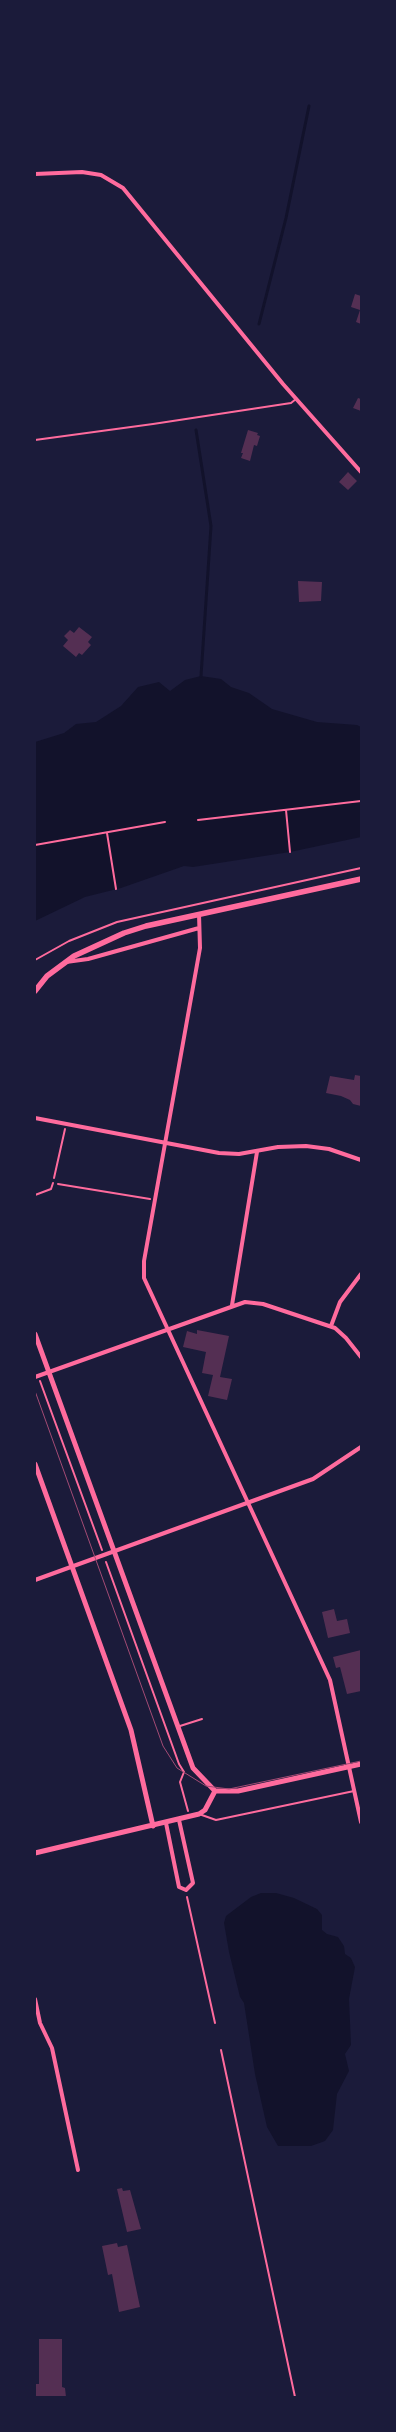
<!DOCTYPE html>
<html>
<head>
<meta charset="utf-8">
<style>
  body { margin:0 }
  #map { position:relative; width:396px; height:2432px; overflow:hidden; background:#1b1b3a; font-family:Raleway,sans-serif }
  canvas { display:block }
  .frame { position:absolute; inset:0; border:36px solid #1b1b3a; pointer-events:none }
</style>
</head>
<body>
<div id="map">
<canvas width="396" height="2432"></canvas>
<div class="frame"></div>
</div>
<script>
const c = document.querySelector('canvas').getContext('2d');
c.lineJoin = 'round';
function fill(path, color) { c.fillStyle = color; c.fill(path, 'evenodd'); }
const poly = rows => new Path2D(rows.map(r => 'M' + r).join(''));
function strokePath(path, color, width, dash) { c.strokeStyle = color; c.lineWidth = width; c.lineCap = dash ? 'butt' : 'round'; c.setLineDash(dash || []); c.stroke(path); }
fill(poly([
  [201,676,221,679,231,687,249,693,272,709,317,722,357,725,361,727,361,837,290,852,193,867,184,866,121,888,85,897,35,921,35,742,64,733,76,724,96,722,121,706,138,687,159,682,170,691,185,680],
  [261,1893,276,1893,294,1898,317,1909,322,1915,322,1930,327,1934,338,1937,344,1946,345,1954,351,1958,355,1967,349,1999,351,2045,345,2054,349,2071,337,2094,333,2130,325,2141,311,2146,278,2146,267,2127,255,2074,244,2003,240,1997,229,1952,224,1923,226,1916,251,1897]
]), '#12122b');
strokePath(poly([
  [259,324,286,218,309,106],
  [196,430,211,526,201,676]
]), '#12122b', 3);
fill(poly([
  [355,294,361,296,361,324,356,322,360,310,351,307],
  [358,398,361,399,361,411,353,408],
  [248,430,258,433,257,435,260,436,257,446,254,445,250,461,241,458,243,453,241,453],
  [348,472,357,481,348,490,339,482],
  [298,581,322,582,321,601,299,602],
  [79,627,92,637,88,642,91,645,82,655,79,653,76,657,63,646,68,640,64,636,70,630,74,633],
  [355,1075,361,1076,361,1106,353,1104,350,1100,341,1096,326,1093,330,1076,354,1080],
  [197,1330,229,1336,220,1377,232,1379,227,1400,208,1396,213,1375,202,1373,206,1352,183,1347,187,1331,197,1334],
  [334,1609,337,1621,347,1619,350,1633,328,1638,322,1612],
  [361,1650,361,1691,347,1694,340,1667,336,1668,333,1657],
  [122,2188,123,2191,130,2190,141,2229,127,2232,117,2189],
  [117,2243,118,2247,127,2245,140,2307,119,2312,112,2274,108,2275,102,2246],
  [39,2339,62,2339,62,2387,65,2388,66,2397,35,2396,35,2384,39,2384]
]), '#542f53');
strokePath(poly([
  [286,810,290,852],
  [198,820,361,801],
  [107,833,116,889],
  [35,845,165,822],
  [35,960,69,941,117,922,361,868],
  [54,1178,65,1129],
  [58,1184,150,1199],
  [40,1381,102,1550],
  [106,1562,179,1764,184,1772,180,1782,188,1811],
  [187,1897,215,2023],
  [221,2050,295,2397]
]), '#ff6b9d', 2);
strokePath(poly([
  [35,440,153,424,291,403,296,399],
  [35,1195,51,1189,53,1183],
  [180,1726,202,1719],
  [199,1814,216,1820,354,1791]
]), '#ff6b9d', 2);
strokePath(poly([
  [35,174,82,172,101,175,123,188,283,384,361,472],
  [199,914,200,948,144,1261,144,1278,330,1680,361,1822],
  [66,962,88,959,199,928],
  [35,1118,219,1153,239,1154,278,1147,306,1146,329,1149,361,1160],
  [232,1305,257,1152],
  [331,1326,340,1302,361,1274],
  [35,1377,245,1302,263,1304,335,1328,346,1338,361,1357],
  [35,1580,313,1479,361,1447],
  [166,1823,179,1887,186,1890,193,1883,179,1820],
  [35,1999,40,2023,52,2048,78,2170]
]), '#ff6b9d', 4);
strokePath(poly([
  [35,1334,193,1768,215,1791],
  [35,1464,131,1730,153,1826],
  [215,1791,238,1791,361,1764],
  [35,1853,199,1814,205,1810,215,1791]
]), '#ff6b9d', 5);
strokePath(poly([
  [35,991,47,976,74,956,124,933,146,926,361,879]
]), '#ff6b9d', 5.5);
strokePath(poly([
  [35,1391,163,1746,177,1768,206,1786,229,1789,361,1761]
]), '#a44b75', 1);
</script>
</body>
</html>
